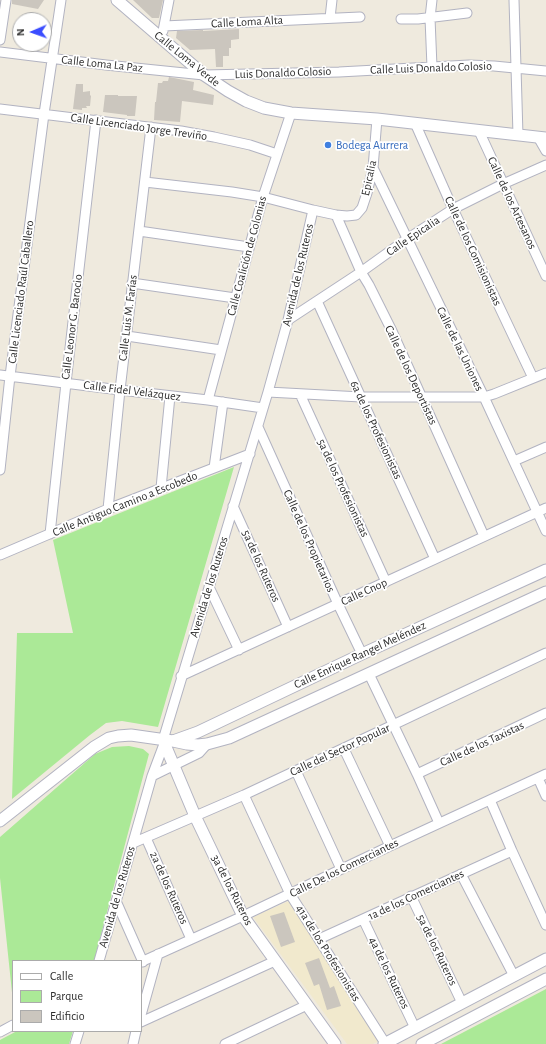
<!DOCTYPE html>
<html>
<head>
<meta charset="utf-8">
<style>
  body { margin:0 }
  #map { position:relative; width:546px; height:1044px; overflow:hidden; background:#efeade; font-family:"Alegreya Sans",sans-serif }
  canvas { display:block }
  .legend { position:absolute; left:12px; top:960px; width:130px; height:72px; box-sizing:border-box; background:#fff; border:1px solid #ababab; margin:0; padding:5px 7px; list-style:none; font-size:12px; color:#2d2d2d }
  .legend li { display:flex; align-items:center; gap:8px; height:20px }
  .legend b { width:20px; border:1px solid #ababab }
  .north { position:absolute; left:12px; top:12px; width:40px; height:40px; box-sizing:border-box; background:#fff; border:1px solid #ababab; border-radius:50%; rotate:268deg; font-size:11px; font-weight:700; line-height:16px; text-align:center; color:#2d2d2d }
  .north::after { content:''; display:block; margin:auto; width:14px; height:18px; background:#3b4dff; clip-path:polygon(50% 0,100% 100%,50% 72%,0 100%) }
</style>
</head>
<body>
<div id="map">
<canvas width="546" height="1044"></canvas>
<ul class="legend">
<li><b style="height:5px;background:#fff"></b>Calle</li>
<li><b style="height:11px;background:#abe997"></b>Parque</li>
<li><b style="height:11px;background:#cbc6be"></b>Edificio</li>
</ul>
<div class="north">N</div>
</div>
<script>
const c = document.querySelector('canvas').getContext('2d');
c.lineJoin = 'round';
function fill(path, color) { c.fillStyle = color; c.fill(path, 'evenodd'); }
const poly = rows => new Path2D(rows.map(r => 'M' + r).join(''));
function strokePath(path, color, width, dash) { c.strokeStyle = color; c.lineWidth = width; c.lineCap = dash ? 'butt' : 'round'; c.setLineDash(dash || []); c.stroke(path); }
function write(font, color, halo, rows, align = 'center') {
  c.font = font + ' "Alegreya Sans",sans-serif'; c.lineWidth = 3.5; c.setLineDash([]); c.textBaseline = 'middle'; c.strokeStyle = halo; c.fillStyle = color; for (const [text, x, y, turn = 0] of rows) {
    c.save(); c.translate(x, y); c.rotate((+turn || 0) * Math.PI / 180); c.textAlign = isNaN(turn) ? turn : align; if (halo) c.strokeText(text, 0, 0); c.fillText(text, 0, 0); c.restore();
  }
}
fill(poly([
  [289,901,381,1040,373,1044,347,1044,253,917]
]), '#f1e9cd');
fill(poly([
  [234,467,158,727,122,721,106,723,90,735,12,799,17,633,73,633,53,540],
  [129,746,143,749,149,754,94,961,13,961,13,1002,0,878,0,837,95,754,112,747],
  [546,989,546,1044,441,1044],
  [17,1031,73,1031,69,1044,0,1044,0,1040]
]), '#abe997');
fill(poly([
  [12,0,44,0,38,9,12,4],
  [133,0,163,0,159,18,152,18],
  [239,29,239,39,231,40,231,48,229,48,229,56,223,56,223,67,216,67,215,49,190,50,176,38,177,31,203,30,203,31],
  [169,77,194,82,193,90,214,95,213,105,182,101,180,122,154,120,155,102,156,102,158,83,162,83,163,81,168,81],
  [76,84,83,84,83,92,90,91,90,95,91,96,90,106,86,106,87,108,82,108,82,110,73,109],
  [105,95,118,95,118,96,137,96,135,116,127,116,127,115,103,112],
  [284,912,295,942,281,947,270,916],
  [319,958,330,988,334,986,341,1006,327,1010,319,984,314,986,305,963]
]), '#cbc6be');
const minor = poly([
  [432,0,430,18,432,67],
  [514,0,518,135],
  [330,18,332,0],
  [401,19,418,19,467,13],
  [164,26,360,17],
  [163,31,169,0],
  [0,40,6,0],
  [0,52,106,65,204,75,339,72,469,65,494,66,546,71],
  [0,109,181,131,214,137,250,145,277,154],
  [415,123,453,209,533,378],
  [479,131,546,276],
  [538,137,546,151],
  [373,168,484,397,546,531],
  [145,182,232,192,263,197,313,210,336,215,347,216,356,215,362,208,367,193,373,168,377,119],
  [336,215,361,272,369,285,392,331,484,536],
  [139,231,249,247],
  [132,283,235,298],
  [317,301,435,559],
  [288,320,361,272,407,239,453,209,503,184,546,165],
  [127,336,221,350],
  [0,375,120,390,208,400,263,408],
  [268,392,361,397,484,397,494,394,546,373],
  [300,394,386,582],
  [208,400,263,197,291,113],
  [258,427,338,604,362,654],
  [514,461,546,447],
  [214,468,223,402],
  [0,470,10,376,44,114,61,0],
  [161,488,170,396],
  [233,506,288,627],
  [108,509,120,390,151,127],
  [50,534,66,383,96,120],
  [0,555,108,509,250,454],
  [209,587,239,650],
  [369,674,417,774,439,823],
  [181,676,546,508],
  [163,740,268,392,288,320,313,210],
  [344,749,390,846],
  [296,771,341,869],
  [417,774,546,713],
  [152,776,199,753,207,744],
  [538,778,546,796],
  [244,795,290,894,385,1043],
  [490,800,512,851,546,925],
  [146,838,191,939],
  [133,843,244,795,546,653],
  [461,874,514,976],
  [411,896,462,1003],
  [116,901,143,962],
  [363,919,415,1028],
  [319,939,512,851],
  [99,961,152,776,164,744],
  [141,962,243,916,390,846,546,774],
  [141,1015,158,954],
  [141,1022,275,961],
  [0,1032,13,1025],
  [75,1044,79,1031],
  [133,1044,136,1031],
  [225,1044,307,1005]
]);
const tertiary = poly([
  [117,0,204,75,228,91,246,101,264,108,291,113,377,119,546,138],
  [163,740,195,816,243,916,335,1044],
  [173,741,198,732,362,654,546,570],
  [0,821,94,747,109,738,118,736,131,735,173,741,187,744,198,745,207,744,229,738,546,592],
  [384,1044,546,959],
  [422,1044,546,979]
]);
strokePath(minor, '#b2b3c1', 11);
strokePath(tertiary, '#b2b3c1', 13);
strokePath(minor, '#fff', 9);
strokePath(tertiary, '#fff', 11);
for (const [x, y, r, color] of [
  [328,145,4,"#3f7fe0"]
]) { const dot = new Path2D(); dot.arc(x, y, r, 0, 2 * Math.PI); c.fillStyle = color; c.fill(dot); strokePath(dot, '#fff', 1.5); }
write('12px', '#2d2d2d', '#fff', [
  ["Calle Loma Alta",247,22,-3],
  ["Calle Loma Verde",187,59,39],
  ["Calle Loma La Paz",102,64,6],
  ["Calle Luis Donaldo Colosio",431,68,-2],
  ["Luis Donaldo Colosio",283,73,-2],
  ["Calle Licenciado Jorge Treviño",139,127,8],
  ["Epicalia",369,178,-78],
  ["Calle de los Artesanos",512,203,65],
  ["Calle Epicalia",413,236,-34],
  ["Calle de los Comisionistas",473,251,65],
  ["Calle Coalición de Colonias",247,256,-75],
  ["Avenida de los Ruteros",298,275,-77],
  ["Calle Licenciado Raúl Caballero",21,292,-83],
  ["Calle Luis M. Farías",128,318,-83],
  ["Calle Leonor G. Barocio",72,327,-83],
  ["Calle de las Uniones",460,349,64],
  ["Calle de los Deportistas",411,375,65],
  ["Calle Fidel Velázquez",132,391,7],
  ["6a de los Profesionistas",376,430,65],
  ["5a de los Profesionistas",343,488,65],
  ["Calle Antiguo Camino a Escobedo",125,504,-22],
  ["Calle de los Propietarios",309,541,66],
  ["5a de los Ruteros",261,566,66],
  ["Avenida de los Ruteros",209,587,-73],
  ["Calle Cnop",364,592,-25],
  ["Calle Enrique Rangel Meléndez",360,655,-25],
  ["Calle de los Taxistas",482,744,-25],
  ["Calle del Sector Popular",340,750,-25],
  ["Calle De los Comerciantes",344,868,-26],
  ["2a de los Ruteros",169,888,66],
  ["3a de los Ruteros",232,890,63],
  ["1a de los Comerciantes",416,895,-25],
  ["Avenida de los Ruteros",117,897,-74],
  ["5a de los Ruteros",437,950,64],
  ["41a de los Profesionistas",328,953,58],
  ["4a de los Ruteros",389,973,64]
]);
write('12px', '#366cbe', '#fff', [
  ["Bodega Aurrera",336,145]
], 'left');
</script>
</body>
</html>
